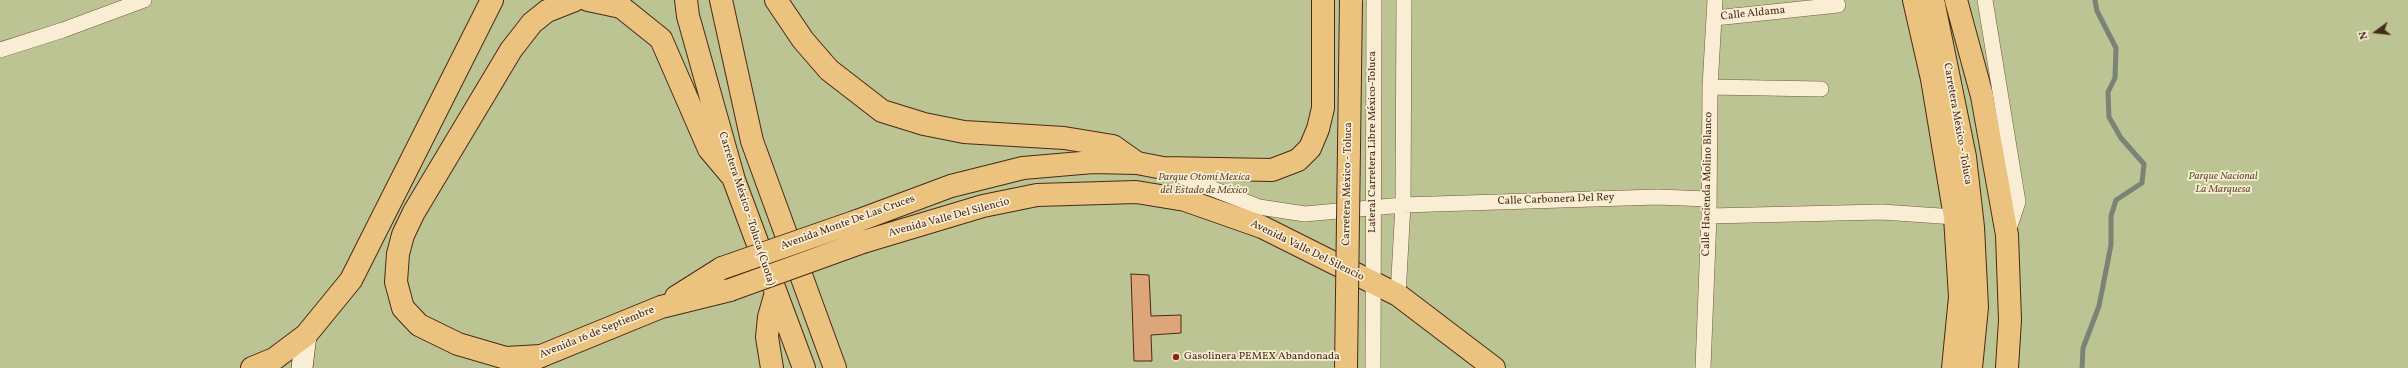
<!DOCTYPE html>
<html>
<head>
<meta charset="utf-8">
<style>
  body { margin:0 }
  #map { position:relative; width:2408px; height:368px; overflow:hidden; background:#f6e4bc; font-family:Vollkorn,serif }
  canvas { display:block }
  .north { position:absolute; left:2356px; top:12px; width:40px; height:40px; -webkit-text-stroke:3px #f9edd3; paint-order:stroke; rotate:255deg; font-size:11px; font-weight:700; line-height:16px; text-align:center; color:#482a19 }
  .north::after { content:''; display:block; margin:auto; width:14px; height:18px; background:#482a19; clip-path:polygon(50% 0,100% 100%,50% 72%,0 100%) }
</style>
</head>
<body>
<div id="map">
<canvas width="2408" height="368"></canvas>
<div class="north">N</div>
</div>
<script>
const c = document.querySelector('canvas').getContext('2d');
c.lineJoin = 'round';
function fill(path, color) { c.fillStyle = color; c.fill(path, 'evenodd'); }
const poly = rows => new Path2D(rows.map(r => 'M' + r).join(''));
function strokePath(path, color, width, dash) { c.strokeStyle = color; c.lineWidth = width; c.lineCap = dash ? 'butt' : 'round'; c.setLineDash(dash || []); c.stroke(path); }
function write(font, color, halo, rows, align = 'center') {
  c.font = font + ' Vollkorn,serif'; c.lineWidth = 3.5; c.setLineDash([]); c.textBaseline = 'middle'; c.strokeStyle = halo; c.fillStyle = color; for (const [text, x, y, turn = 0] of rows) {
    c.save(); c.translate(x, y); c.rotate((+turn || 0) * Math.PI / 180); c.textAlign = isNaN(turn) ? turn : align; if (halo) c.strokeText(text, 0, 0); c.fillText(text, 0, 0); c.restore();
  }
}
fill(poly([
  [0,0,2408,0,2408,368,0,368]
]), '#bbc492');
strokePath(poly([
  [2082,368,2083,348,2099,306,2111,245,2111,216,2116,200,2142,183,2144,164,2121,138,2109,117,2108,92,2115,78,2116,48,2097,11,2095,0]
]), '#7b8377', 5);
const building = poly([
  [1131,274,1149,275,1151,316,1181,315,1181,333,1151,335,1152,361,1134,361,1131,274]
]);
fill(building, '#dca67a');
strokePath(building, '#482a19', 1);
const minor = poly([
  [1985,0,2018,202,2008,232],
  [1715,18,1838,5],
  [0,50,63,30,144,0],
  [1710,87,1821,89],
  [1170,172,1259,207,1305,214,1403,205,1657,197,1709,199],
  [1709,216,1882,212,1955,217],
  [1398,295,1403,205,1404,0],
  [1373,368,1374,0],
  [1703,368,1709,216,1710,87,1715,0]
]);
const secondary = poly([
  [302,368,306,335]
]);
const primary = poly([
  [1914,0,1932,79,1955,217,1960,297,1953,368],
  [1933,0,1965,157,1973,227,1977,307,1971,368],
  [1956,0,1982,96,2007,235,2010,320,2007,368],
  [857,221,951,186,1023,168,1093,162,1137,163,1163,168,1272,170,1298,160,1310,148,1318,129,1323,108,1323,0],
  [863,242,983,206,1037,195,1136,192,1185,200,1262,227,1398,295,1494,368],
  [676,297,722,268],
  [524,363,661,307,730,290]
]);
const motorway = poly([
  [588,0,621,7,661,39,709,149,730,174],
  [686,0,688,16,734,180,804,368],
  [721,0,752,141,835,368],
  [776,0,803,40,829,70,882,111,924,124,964,132,1064,138,1113,146,1137,163],
  [541,356,506,358,458,344,419,325,403,308,396,282,398,254,403,235,414,212,511,50,532,23,547,11,575,0],
  [252,368,274,359,306,335,351,280,492,0],
  [772,368,767,337,769,317,775,296]
]);
strokePath(minor, '#745842', 16);
strokePath(secondary, '#482a19', 22);
strokePath(primary, '#482a19', 24);
strokePath(motorway, '#482a19', 24);
strokePath(minor, '#f9edd3', 15);
strokePath(secondary, '#f9edd3', 21);
strokePath(primary, '#ebc27e', 22);
strokePath(motorway, '#ebc27e', 22);
const primaryBridge = poly([
  [722,268,857,221],
  [730,290,863,242],
  [1346,368,1351,0]
]);
strokePath(primaryBridge, '#482a19', 24, []);
strokePath(primaryBridge, '#ebc27e', 22);
for (const [x, y, r, color] of [
  [1176,357,4,"#8f2418"]
]) { const dot = new Path2D(); dot.arc(x, y, r, 0, 2 * Math.PI); c.fillStyle = color; c.fill(dot); strokePath(dot, '#f9edd3', 1.5); }
write('11px', '#482a19', '#f9edd3', [
  ["Calle Aldama",1753,14,-6],
  ["Carretera México - Toluca",1957,124,80],
  ["Lateral Carretera Libre México-Toluca",1373,142,-90],
  ["Carretera México - Toluca",1348,184,-89],
  ["Calle Hacienda Molino Blanco",1708,184,-89],
  ["Calle Carbonera Del Rey",1556,200,-2],
  ["Carretera México - Toluca (Cuota)",746,209,72],
  ["Avenida Valle Del Silencio",949,218,-15],
  ["Avenida Monte De Las Cruces",848,223,-20],
  ["Avenida Valle Del Silencio",1307,251,26],
  ["Avenida 16 de Septiembre",597,333,-22]
]);
write('italic 11px', '#655037', '#f9edd3', [
  ["Parque Nacional",2223,177],
  ["La Marquesa",2223,190],
  ["Parque Otomí Mexica",1204,178],
  ["del Estado de México",1204,191]
]);
write('11px', '#482a19', '#f9edd3', [
  ["Gasolinera PEMEX Abandonada",1184,357]
], 'left');
</script>
</body>
</html>
